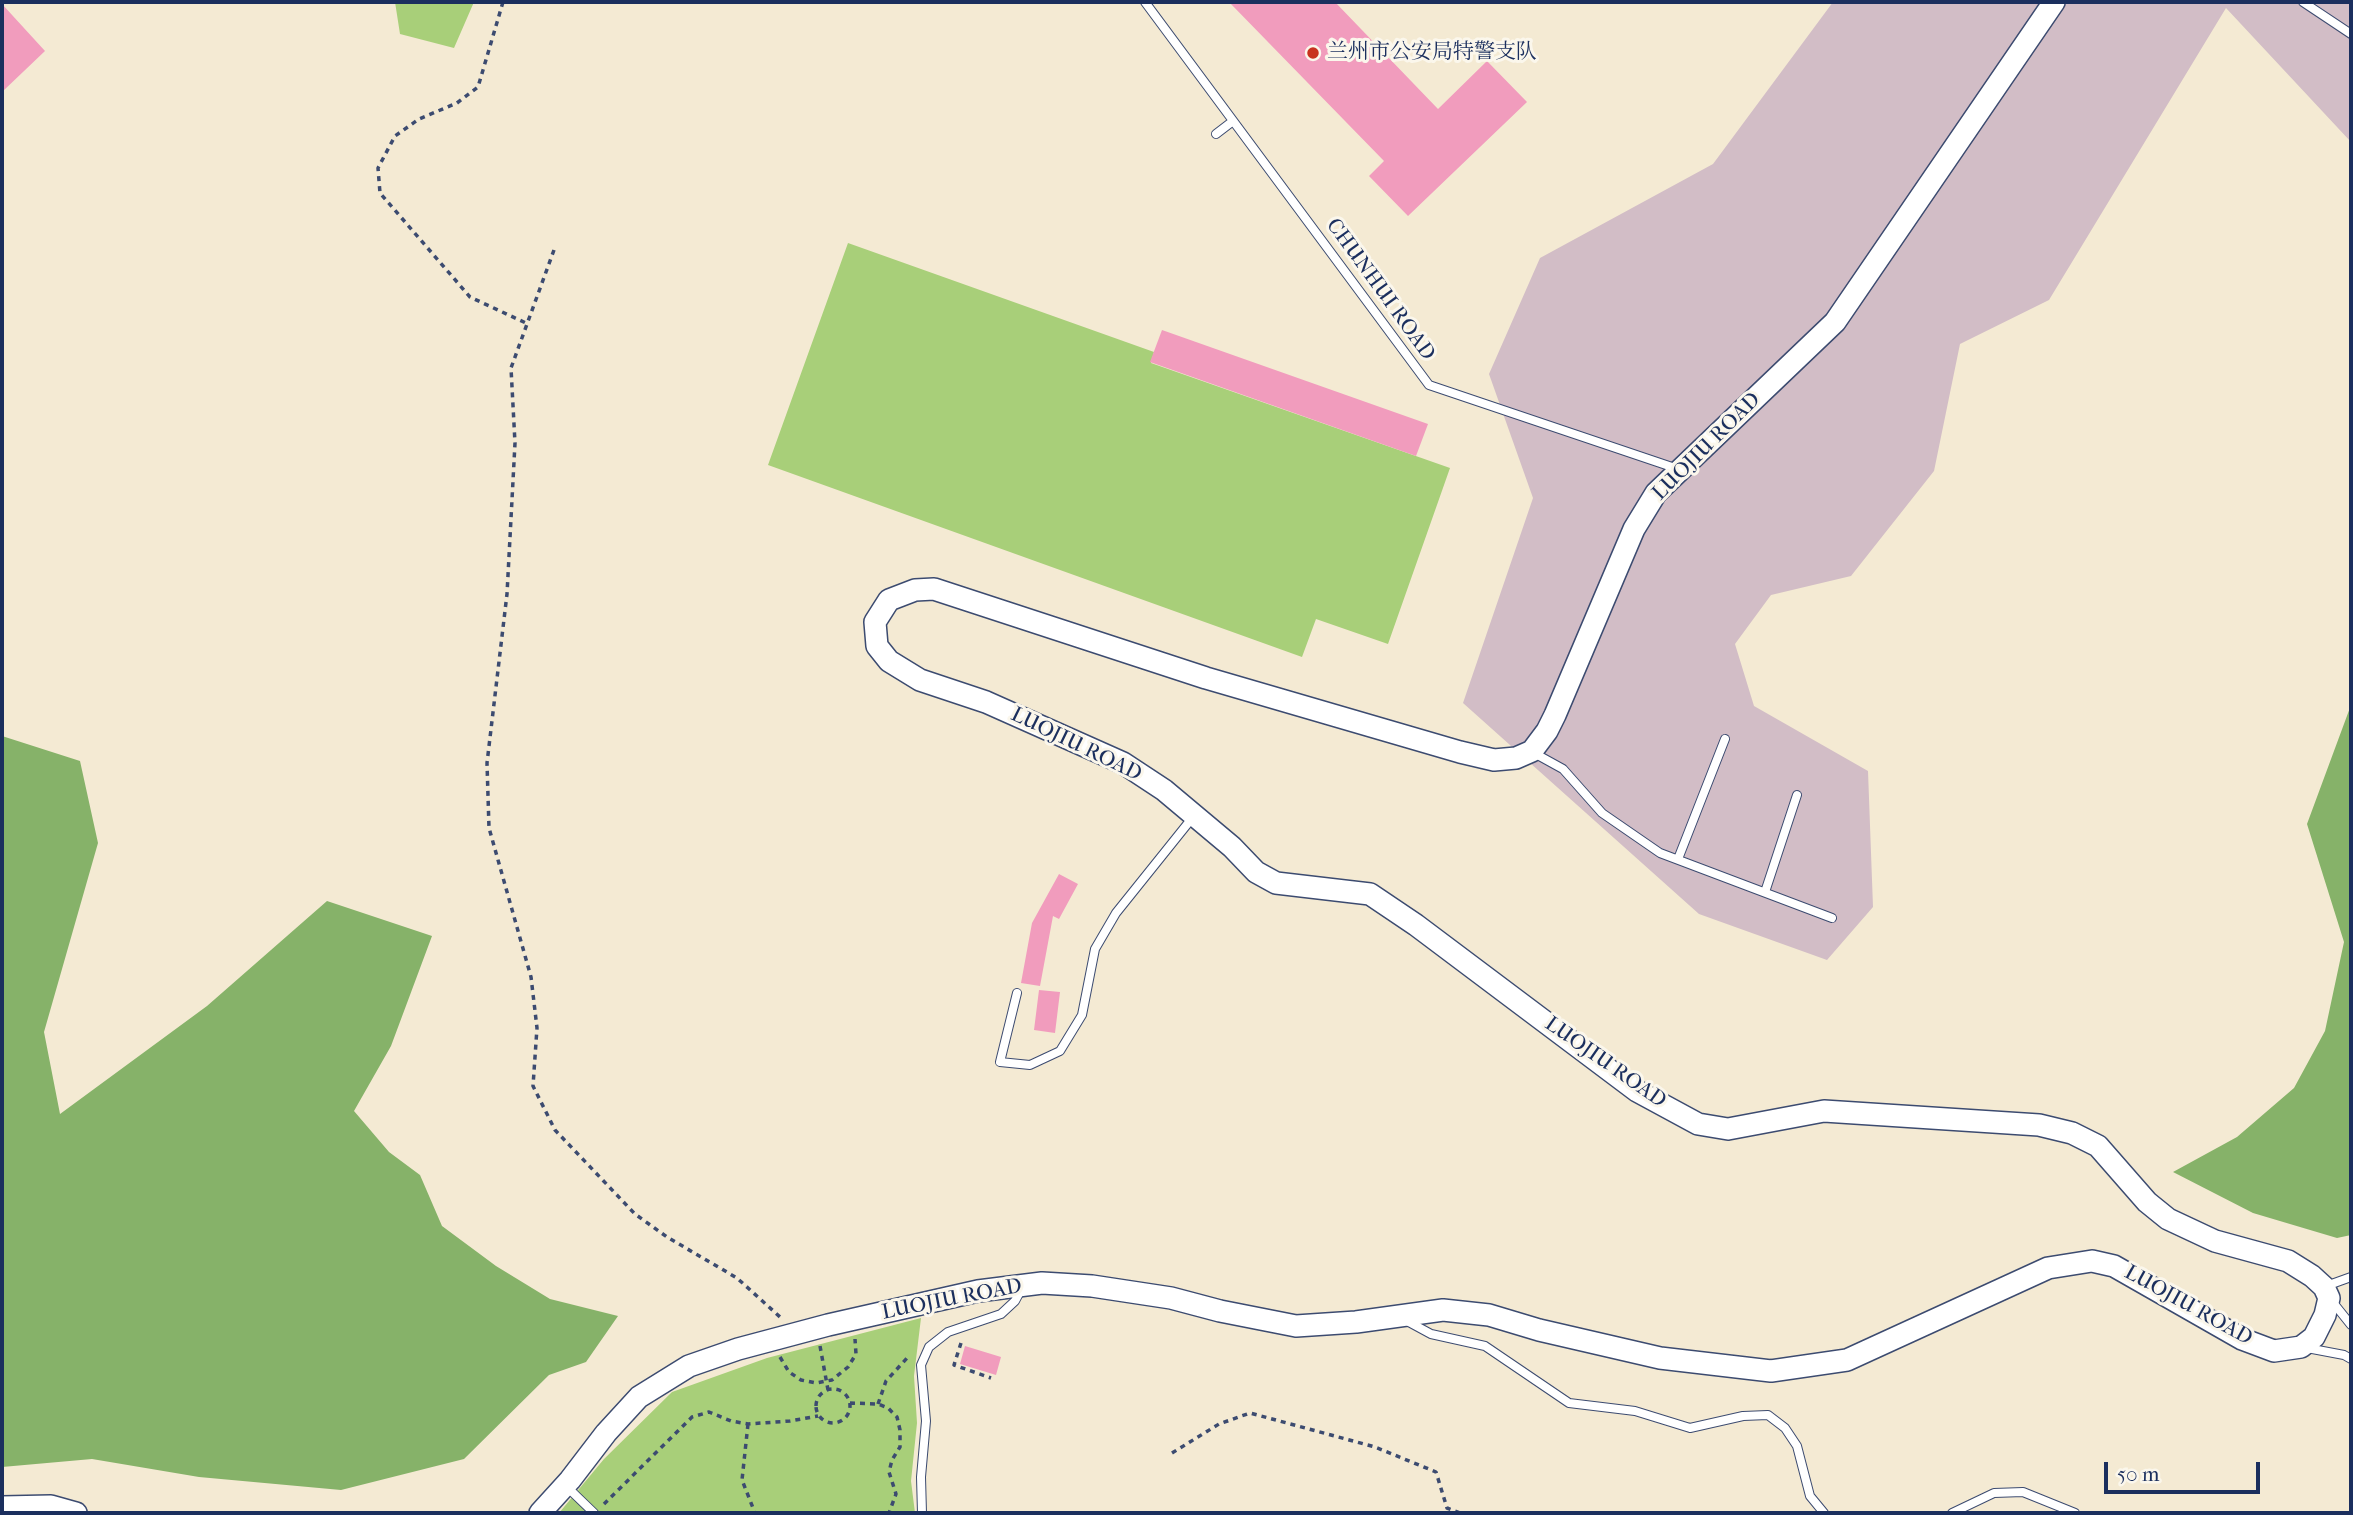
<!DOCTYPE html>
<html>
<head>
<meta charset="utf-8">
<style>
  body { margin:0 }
  #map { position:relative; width:2353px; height:1515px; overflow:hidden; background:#f4ead3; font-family:"IM FELL French Canon",serif }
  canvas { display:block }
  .frame { position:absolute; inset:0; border:4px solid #1b2f5e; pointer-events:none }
  .scale { position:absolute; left:2104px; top:1462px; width:156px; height:32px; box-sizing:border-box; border:4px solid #1b2f5e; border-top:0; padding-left:9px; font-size:21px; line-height:24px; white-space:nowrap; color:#1b2f5e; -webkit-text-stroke:5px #fbf7ec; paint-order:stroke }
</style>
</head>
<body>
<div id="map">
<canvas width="2353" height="1515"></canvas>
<div class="frame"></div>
<div class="scale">50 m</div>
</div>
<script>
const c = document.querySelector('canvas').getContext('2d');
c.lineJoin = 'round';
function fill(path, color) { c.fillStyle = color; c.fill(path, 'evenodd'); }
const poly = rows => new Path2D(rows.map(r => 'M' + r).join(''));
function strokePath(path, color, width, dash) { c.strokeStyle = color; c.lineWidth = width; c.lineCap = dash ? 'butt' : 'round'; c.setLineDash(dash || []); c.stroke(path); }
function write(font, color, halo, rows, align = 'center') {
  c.font = font + ' "IM FELL French Canon","Noto Serif SC",serif'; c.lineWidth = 6; c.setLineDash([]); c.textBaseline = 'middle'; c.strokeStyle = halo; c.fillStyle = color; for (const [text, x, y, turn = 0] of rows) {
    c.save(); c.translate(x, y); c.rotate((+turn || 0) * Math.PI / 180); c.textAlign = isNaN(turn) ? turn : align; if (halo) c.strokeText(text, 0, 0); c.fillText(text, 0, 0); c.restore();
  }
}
fill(poly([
  [1833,2,2351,2,2351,142,2226,8,2049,300,1960,344,1934,471,1851,576,1771,595,1735,644,1754,706,1868,771,1873,907,1827,960,1699,914,1463,703,1533,498,1489,374,1540,258,1713,164]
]), '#d2bdc6');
fill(poly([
  [395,2,474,2,454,48,400,34],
  [848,243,1154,352,1151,363,1450,468,1388,644,1316,619,1302,657,768,465],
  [921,1318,914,1376,917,1423,911,1481,915,1513,559,1513,604,1459,672,1392,767,1358]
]), '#a8cf79');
fill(poly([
  [2351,705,2351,1235,2337,1238,2253,1213,2173,1172,2237,1137,2294,1088,2325,1031,2344,942,2307,824],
  [2,736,80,761,98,843,44,1032,60,1114,207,1006,327,901,432,936,391,1046,354,1111,389,1152,420,1175,442,1226,496,1266,550,1299,618,1316,586,1362,549,1375,464,1459,341,1490,199,1477,92,1459,2,1467]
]), '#86b269');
fill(poly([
  [1229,2,1335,2,1438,109,1487,61,1527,102,1408,216,1369,176,1384,161],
  [2,4,45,51,2,92],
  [1162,330,1428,424,1416,456,1150,362],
  [1059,874,1078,884,1059,919,1053,916,1040,986,1021,983,1032,923],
  [1039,990,1060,992,1055,1033,1034,1030],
  [965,1346,1001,1357,996,1375,960,1364]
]), '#f19cbd');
const service = poly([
  [1145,2,1429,385,1678,469],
  [2303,2,2351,34],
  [1216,134,1233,121],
  [1534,753,1563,769,1602,813,1660,853,1832,918],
  [1678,859,1725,739],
  [1765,892,1797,795],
  [1017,993,1000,1062,1030,1065,1060,1051,1082,1015,1095,949,1116,913,1193,817],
  [2326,1286,2351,1277],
  [2331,1300,2351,1325],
  [1407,1321,1431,1334,1485,1346,1569,1403,1635,1411,1690,1428,1743,1416,1768,1415,1785,1428,1797,1446,1810,1496,1824,1513],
  [2307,1348,2344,1355,2351,1359],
  [566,1486,594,1513],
  [922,1513,921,1477,926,1421,921,1365,929,1347,948,1332,1001,1314,1015,1301,1022,1288],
  [1952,1513,1994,1493,2023,1492,2075,1513]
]);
const tertiary = poly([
  [2,1507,51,1506,76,1513],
  [540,1513,570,1480,606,1433,639,1397,689,1366,738,1349,828,1325,978,1291,1042,1283,1092,1286,1171,1298,1220,1311,1296,1326,1356,1322,1443,1310,1489,1315,1539,1330,1660,1358,1771,1371,1847,1360,2048,1268,2092,1261,2114,1266,2242,1339,2274,1351,2301,1347,2314,1337,2325,1315,2329,1298,2324,1287,2312,1276,2288,1261,2215,1241,2168,1219,2147,1202,2098,1146,2072,1133,2039,1125,1824,1111,1728,1129,1698,1124,1637,1091,1416,925,1370,894,1276,883,1256,872,1232,847,1164,790,1123,763,986,702,920,680,889,661,877,646,875,622,889,600,915,590,934,589,1206,678,1460,752,1494,760,1516,758,1532,751,1547,731,1555,715,1634,529,1656,493,1835,322,2054,2]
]);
strokePath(service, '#3c4b70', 10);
strokePath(tertiary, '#3c4b70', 24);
strokePath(poly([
  [503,2,478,87,457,103,419,119,395,136,378,168,380,193,470,297,528,324],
  [554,250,511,368,515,443,507,594,487,763,489,828,531,977,537,1028,533,1086,555,1130,635,1214,667,1237,737,1278,780,1317],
  [961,1343,954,1365,991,1378],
  [820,1346,828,1390],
  [780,1357,789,1372,801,1380,816,1383,832,1380,848,1367,856,1354,855,1339],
  '816 1406a17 17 0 1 1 34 0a17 17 0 1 1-34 0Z',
  [850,1403,878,1404,888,1408,897,1417,900,1430,900,1447,892,1460,889,1472,896,1494,889,1513],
  [878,1404,886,1381,908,1357],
  [748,1424,742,1480,755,1513],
  [1172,1453,1219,1424,1250,1413,1375,1447,1436,1472,1447,1508,1460,1513],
  [604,1504,692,1417,709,1412,731,1421,748,1424,790,1421,818,1416]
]), '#3c4b70', 3.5, [5, 5]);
strokePath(service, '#fff', 8);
strokePath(tertiary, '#fff', 21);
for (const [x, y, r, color] of [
  [1313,53,7,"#c8321e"]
]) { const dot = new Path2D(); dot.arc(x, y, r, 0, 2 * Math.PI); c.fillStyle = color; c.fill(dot); strokePath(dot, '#fbf7ec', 2.5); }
write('21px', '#1b2f5e', '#fbf7ec', [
  ["兰州市公安局特警支队",1327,53]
], 'left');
write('21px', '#1b2f5e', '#fbf7ec', [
  ["CHUNHUI ROAD",1380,290,54],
  ["LUOJIU ROAD",1707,447,-45],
  ["LUOJIU ROAD",1076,745,26],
  ["LUOJIU ROAD",1605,1063,35],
  ["LUOJIU ROAD",952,1300,-11],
  ["LUOJIU ROAD",2188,1306,29]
]);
</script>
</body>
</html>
